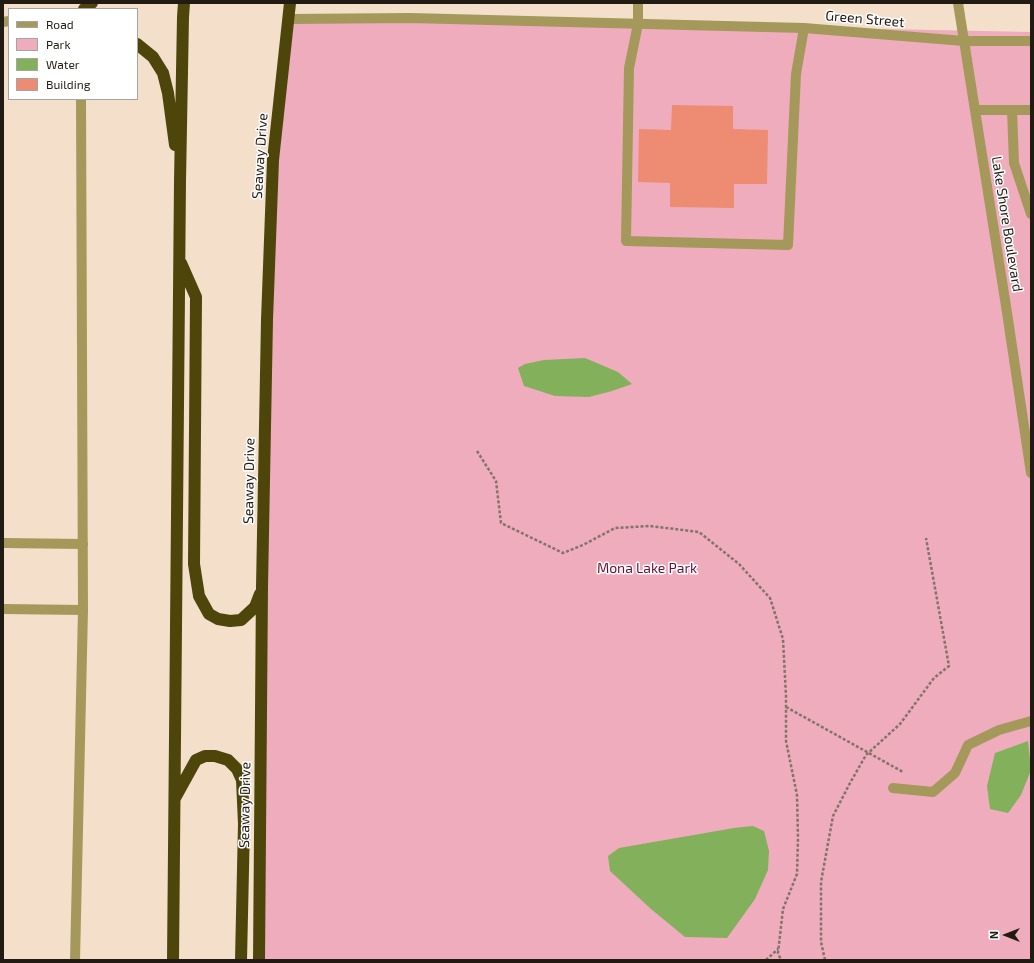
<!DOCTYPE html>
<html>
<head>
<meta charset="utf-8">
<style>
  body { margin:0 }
  #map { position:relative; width:1034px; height:963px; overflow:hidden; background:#f4dfca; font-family:"Exo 2",sans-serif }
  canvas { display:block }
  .frame { position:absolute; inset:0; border:4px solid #221b14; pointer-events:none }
  .legend { position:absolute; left:8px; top:8px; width:130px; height:92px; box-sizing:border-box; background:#fff; border:1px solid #a7a4a1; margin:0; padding:5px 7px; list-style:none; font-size:12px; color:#221b14 }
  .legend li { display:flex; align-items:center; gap:8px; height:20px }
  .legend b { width:20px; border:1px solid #a7a4a1 }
  .north { position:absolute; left:986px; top:915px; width:40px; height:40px; -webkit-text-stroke:3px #fff; paint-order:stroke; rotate:270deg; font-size:11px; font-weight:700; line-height:16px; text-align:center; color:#221b14 }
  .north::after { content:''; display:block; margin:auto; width:14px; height:18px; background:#221b14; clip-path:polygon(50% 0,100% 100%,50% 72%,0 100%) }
</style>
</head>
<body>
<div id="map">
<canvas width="1034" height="963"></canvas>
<div class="frame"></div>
<ul class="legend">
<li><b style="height:5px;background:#a4995b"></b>Road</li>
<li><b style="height:11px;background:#efacbd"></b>Park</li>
<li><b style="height:11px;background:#83b05b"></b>Water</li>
<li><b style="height:11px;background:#ed8c73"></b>Building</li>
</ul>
<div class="north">N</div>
</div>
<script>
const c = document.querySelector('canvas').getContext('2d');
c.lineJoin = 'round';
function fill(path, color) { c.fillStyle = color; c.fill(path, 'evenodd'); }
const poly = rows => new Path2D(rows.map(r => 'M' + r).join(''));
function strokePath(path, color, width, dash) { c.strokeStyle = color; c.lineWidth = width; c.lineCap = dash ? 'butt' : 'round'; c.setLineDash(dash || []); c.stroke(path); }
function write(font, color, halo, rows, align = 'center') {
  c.font = font + ' "Exo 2",sans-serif'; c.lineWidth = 3; c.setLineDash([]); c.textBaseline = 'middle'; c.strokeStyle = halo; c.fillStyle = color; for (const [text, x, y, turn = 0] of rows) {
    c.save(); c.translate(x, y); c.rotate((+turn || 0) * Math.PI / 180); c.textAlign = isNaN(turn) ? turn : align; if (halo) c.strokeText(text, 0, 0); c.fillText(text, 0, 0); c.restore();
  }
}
fill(poly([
  [288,19,638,24,1031,32,1031,960,259,960,267,320]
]), '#efacbd');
fill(poly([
  [585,358,618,372,632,384,612,391,589,397,555,396,524,386,518,368,525,364,544,360],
  [1028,741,1031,770,1021,795,1008,813,990,809,987,786,995,753],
  [753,826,764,831,769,851,768,870,755,899,727,938,685,937,651,909,610,871,608,856,619,848,734,828]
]), '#83b05b');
fill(poly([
  [672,105,733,106,733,129,768,130,767,184,734,184,734,208,670,207,670,183,638,182,639,129,671,130]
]), '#ed8c73');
strokePath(poly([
  [477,451,496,481,501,523,563,553,583,545,615,528,650,526,699,532,739,564,770,598,783,639,786,696,786,741,797,795,798,838,797,874,783,909,778,953,781,960],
  [786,707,903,772],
  [766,960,778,949],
  [825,960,821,942,821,882,833,816,850,783,866,755,900,724,934,678,949,666,926,538]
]), '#827467', 2.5, [3, 2]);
strokePath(poly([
  [638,3,638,24,629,68,626,241,788,245,796,74,804,28],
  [975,110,1031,110],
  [1012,110,1014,163,1031,214],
  [3,543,83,544],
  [3,609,83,610],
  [893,788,933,792,955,773,968,745,999,730,1031,721]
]), '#a4995b', 10);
strokePath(poly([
  [958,3,1006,306,1031,473],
  [288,19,410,18,804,28,964,41,1031,41],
  [3,22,9,21],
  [75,960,83,610,81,99]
]), '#a4995b', 10);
strokePath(poly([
  [84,9,92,3],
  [137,44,153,57,163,73,168,93,175,145],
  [181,263,196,297,194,564,199,596,209,614,218,619,230,621,241,620,255,607,260,594],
  [175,798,196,760,205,756,215,756,228,760,237,769,242,780,244,824,241,960],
  [173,960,180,181,183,17,184,3],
  [259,960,262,587,267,320,273,160,290,3]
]), '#4e450b', 12);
write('14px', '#221b14', '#fff', [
  ["Green Street",865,19,5],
  ["Seaway Drive",260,156,-86],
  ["Lake Shore Boulevard",1007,224,81],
  ["Seaway Drive",249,481,-89],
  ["Seaway Drive",245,805,-89]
]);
write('14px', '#681034', '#fff', [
  ["Mona Lake Park",647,568]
]);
</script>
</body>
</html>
